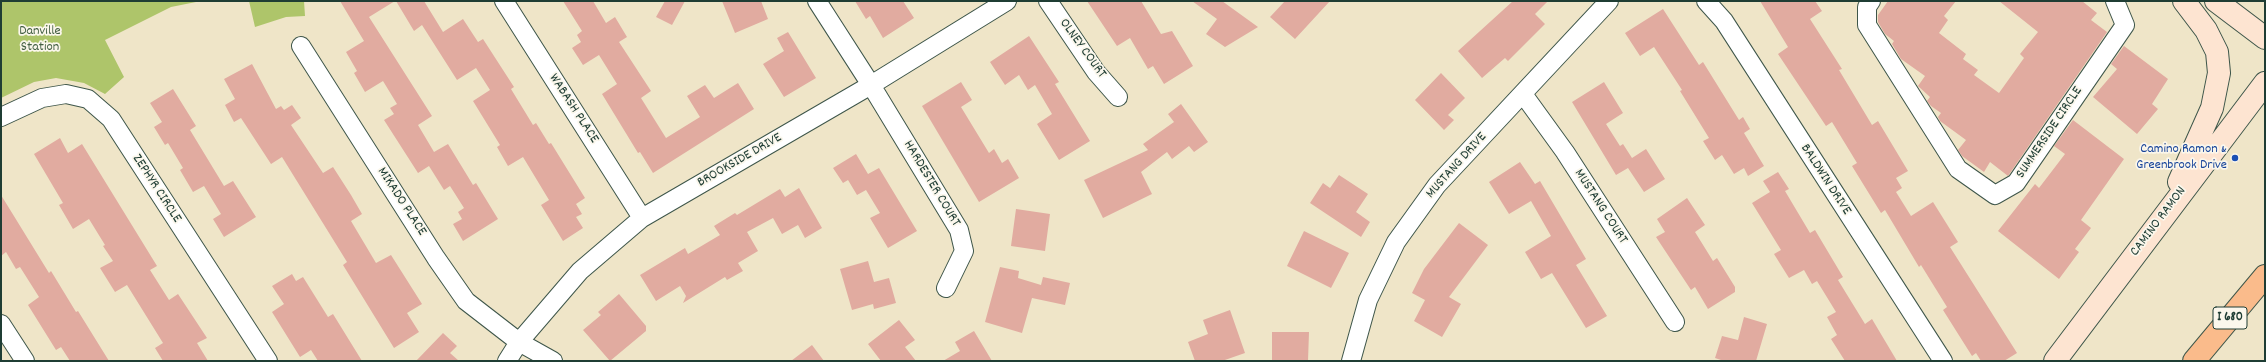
<!DOCTYPE html>
<html>
<head>
<meta charset="utf-8">
<style>
  body { margin:0 }
  #map { position:relative; width:2266px; height:362px; overflow:hidden; background:#efe5c8; font-family:Dekko,sans-serif }
  canvas { display:block }
  .frame { position:absolute; inset:0; border:2px solid #1f3d34; pointer-events:none }
</style>
</head>
<body>
<div id="map">
<canvas width="2266" height="362"></canvas>
<div class="frame"></div>
</div>
<script>
const c = document.querySelector('canvas').getContext('2d');
c.lineJoin = 'round';
function fill(path, color) { c.fillStyle = color; c.fill(path, 'evenodd'); }
const poly = rows => new Path2D(rows.map(r => 'M' + r).join(''));
function strokePath(path, color, width, dash) { c.strokeStyle = color; c.lineWidth = width; c.lineCap = dash ? 'butt' : 'round'; c.setLineDash(dash || []); c.stroke(path); }
function write(font, color, halo, rows, align = 'center') {
  c.font = font + ' Dekko,sans-serif'; c.lineWidth = 3.5; c.setLineDash([]); c.textBaseline = 'middle'; c.strokeStyle = halo; c.fillStyle = color; for (const [text, x, y, turn = 0] of rows) {
    c.save(); c.translate(x, y); c.rotate((+turn || 0) * Math.PI / 180); c.textAlign = isNaN(turn) ? turn : align; if (halo) c.strokeText(text, 0, 0); c.fillText(text, 0, 0); c.restore();
  }
}
fill(poly([
  [1,1,201,1,171,7,105,40,124,77,105,94,84,83,56,78,34,82,1,98],
  [249,1,304,1,305,16,286,17,255,27]
]), '#aec56a');
fill(poly([
  [340,1,395,1,369,17,432,116,418,125,434,152,448,144,473,185,476,183,498,219,463,241,453,224,462,219,458,212,464,208,450,186,444,190,429,166,418,173,384,120,394,114,390,108,397,104,383,81,365,92,354,73,357,71,346,52,364,41],
  [396,1,424,1,443,32,463,19,478,42,483,39,514,87,511,89,533,125,536,123,549,144,551,143,585,198,576,204,582,214,576,217,583,228,563,241,541,205,549,200,523,157,508,166,497,147,500,145,473,101,490,90,476,68,457,80,422,25,414,31],
  [563,1,593,1,606,23,615,17,627,37,619,42,651,91,641,98,666,138,700,117,687,96,705,85,714,98,738,83,754,109,653,173,640,152,638,153,602,94,617,84,599,55,583,65,572,48,581,42,577,35,582,31],
  [665,1,685,1,672,25,656,17],
  [722,1,761,1,768,19,735,33],
  [855,1,903,1,914,18,883,38,870,16,866,19],
  [1087,1,1141,1,1161,34,1172,31,1193,66,1164,84,1153,66,1148,69,1130,38,1117,46],
  [1192,1,1222,1,1258,27,1225,47,1206,34,1217,19],
  [1285,1,1330,1,1295,39,1270,17],
  [1513,1,1548,1,1535,14,1545,24,1508,61,1505,58,1482,78,1458,51],
  [1760,1,1815,1,1822,11,1810,19,1842,69,1839,70,1872,125,1878,121,1908,171,1896,178,1902,188,1896,192,1911,216,1933,202,1958,242,1950,247,2017,353,2004,361,1981,361,1976,353,1972,356,1943,310,1947,307,1921,265,1919,267,1885,210,1881,213,1852,166,1857,163,1832,122,1826,126,1778,54,1788,47],
  [1888,1,1956,1,1944,16,1948,20,1939,33,1966,54,1963,59,1978,70,1974,75,1999,93,2024,58,2020,54,2038,32,1999,1,2082,1,2097,13,2091,20,2107,32,2008,176,1990,162,1984,172,1962,156,1958,150,1966,140,1940,121,1938,117,1941,113,1931,106,1927,101,1930,97,1918,86,1925,76,1901,59,1892,44,1894,41,1885,34,1878,22,1878,15],
  [1663,9,1699,65,1703,62,1739,120,1743,117,1750,129,1744,133,1764,166,1748,176,1744,168,1734,174,1722,155,1715,160,1703,141,1709,138,1680,91,1682,90,1654,47,1640,56,1625,33],
  [788,32,816,78,784,97,763,64,784,51,777,38],
  [1029,36,1059,82,1055,84,1090,141,1059,160,1037,124,1052,114,1035,85,1028,90,1019,75,1005,85,990,62],
  [2124,46,2168,79,2152,104,2158,109,2137,134,2093,97,2117,69,2111,64],
  [252,64,276,109,281,106,284,110,292,105,301,118,291,125,323,173,333,167,351,195,362,214,351,221,376,263,391,255,422,304,407,313,419,332,394,348,343,265,347,262,282,157,271,164,241,118,234,122,225,105,235,99,224,79],
  [1441,73,1465,98,1448,115,1454,120,1444,130,1415,100],
  [961,82,972,100,961,107,989,153,994,149,1002,163,1008,159,1019,178,979,202,922,106],
  [1604,82,1623,113,1606,124,1620,146,1623,144,1632,158,1646,149,1665,179,1644,192,1628,168,1616,175,1572,102],
  [173,89,196,126,190,130,224,186,233,181,256,217,224,237,213,219,221,214,204,186,193,192,180,170,183,168,168,143,165,145,154,127,162,122,150,103],
  [1181,104,1208,142,1194,152,1189,146,1172,159,1167,152,1141,172,1152,194,1103,218,1084,180,1148,150,1143,144,1174,122,1168,114],
  [2073,120,2124,159,2081,220,2091,228,2075,249,2079,252,2059,279,1998,231,2035,184,2039,188,2065,154,2054,146],
  [60,138,68,153,82,144,157,266,150,270,169,300,178,294,207,338,197,343,208,361,163,361,155,348,163,343,127,285,115,292,100,268,113,261,103,246,105,245,89,219,73,229,59,205,63,203,34,154],
  [856,154,868,174,879,168,917,231,888,248,870,218,880,213,866,190,857,195,848,180,843,183,833,168],
  [1520,162,1535,184,1540,181,1586,259,1576,265,1607,316,1586,328,1552,273,1541,279,1525,252,1551,236,1531,201,1509,214,1489,182],
  [1778,172,1789,189,1785,191,1810,233,1815,230,1843,277,1838,280,1865,324,1872,319,1897,361,1845,361,1831,339,1837,335,1827,317,1836,312,1817,281,1812,284,1804,270,1789,278,1774,254,1781,250,1752,203,1770,192,1763,181],
  [1339,175,1368,194,1356,212,1370,222,1361,237,1310,203,1323,183,1330,188],
  [799,188,822,228,805,238,798,225,782,234,773,218,747,232,758,251,738,263,743,271,727,280,725,277,683,303,686,296,680,286,656,301,640,275,685,248,688,254,720,235,714,226,735,213,737,215,780,189,785,197],
  [1,195,49,273,51,271,76,312,78,311,109,361,70,361,61,347,56,350,28,305,39,297,20,267,16,269,6,252,1,256],
  [1687,198,1705,225,1695,232,1713,261,1717,258,1735,287,1735,292,1708,309,1695,287,1691,290,1656,237,1665,232,1657,219],
  [1016,209,1050,214,1045,251,1011,246],
  [1459,223,1488,245,1449,297,1461,304,1442,337,1414,321,1425,300,1412,293,1424,269],
  [1304,231,1349,253,1331,288,1287,266],
  [868,261,874,282,889,278,896,303,874,309,873,304,852,310,840,269],
  [1000,267,1019,271,1018,278,1041,285,1043,277,1070,283,1065,305,1032,298,1022,333,985,322],
  [292,274,296,281,303,277,328,317,333,314,362,361,318,361,311,350,300,357,272,312,284,304,272,286],
  [619,294,646,326,646,331,610,361,583,330,601,315,598,312],
  [1230,310,1245,353,1222,361,1195,361,1188,342,1208,334,1203,320],
  [1744,317,1767,324,1756,361,1724,361,1715,358,1722,336,1738,340],
  [899,320,915,340,905,347,916,361,881,361,868,344],
  [974,331,992,361,943,361,960,351,955,342],
  [1272,332,1309,332,1308,361,1272,361],
  [443,333,457,346,450,353,459,361,416,361],
  [812,345,824,361,791,361]
]), '#e1aba0');
const street = poly([
  [504,1,642,218],
  [817,1,871,85,959,230,964,251,946,288],
  [1048,1,1096,72,1118,97],
  [1706,1,1724,21,1943,361],
  [1871,1,1867,7,1867,25,1958,169,1995,195,2016,183,2125,25,2115,1],
  [301,46,436,258,466,301,519,342,553,361],
  [1523,94,1565,152,1675,322],
  [1,117,42,98,66,94,88,99,111,119,268,361],
  [1,324,25,361],
  [507,361,519,342,580,271,642,218,871,85,1007,1],
  [1351,361,1368,300,1396,242,1437,185,1609,1]
]);
const secondary = poly([
  [2216,1,2265,38],
  [2179,182,2212,108,2219,73,2217,52,2206,30,2184,1],
  [2055,361,2265,83]
]);
const highway = poly([
  [2194,361,2265,276]
]);
strokePath(street, '#3e564a', 20);
strokePath(secondary, '#3e564a', 24);
strokePath(highway, '#3e564a', 24);
strokePath(street, '#fff', 18);
strokePath(secondary, '#fde4d1', 22);
strokePath(highway, '#fabb8b', 22);
for (const [x, y, r, color] of [
  [2235,158,4,"#1a4fb4"]
]) { const dot = new Path2D(); dot.arc(x, y, r, 0, 2 * Math.PI); c.fillStyle = color; c.fill(dot); strokePath(dot, '#fbf7ec', 1.5); }
for (const [x, y, w] of [
  [2230,318,34]
]) { const box = new Path2D(); box.roundRect(x - w / 2, y - 11, w, 22, 3); c.fillStyle = '#fbf7ec'; c.fill(box); strokePath(box, '#1f3d34', 1); }
write('bold 13px', '#1f3d34', null, [
  ["I 680",2230,318]
]);
write('14px', '#435f42', '#fbf7ec', [
  ["Danville",40,32],
  ["Station",40,48]
]);
write('14px', '#1f3d34', '#fbf7ec', [
  ["OLNEY COURT",1082,49,54],
  ["WABASH PLACE",573,109,57],
  ["SUMMERSIDE CIRCLE",2050,133,-56],
  ["BROOKSIDE DRIVE",740,161,-30],
  ["MUSTANG DRIVE",1457,166,-48],
  ["BALDWIN DRIVE",1825,180,57],
  ["HARDESTER COURT",931,184,59],
  ["ZEPHYR CIRCLE",156,189,57],
  ["MIKADO PLACE",401,202,57],
  ["MUSTANG COURT",1600,207,57],
  ["CAMINO RAMON",2159,222,-53]
]);
write('14px', '#164399', '#fbf7ec', [
  ["Camino Ramon &",2227,150],
  ["Greenbrook Drive",2227,166]
], 'right');
</script>
</body>
</html>
